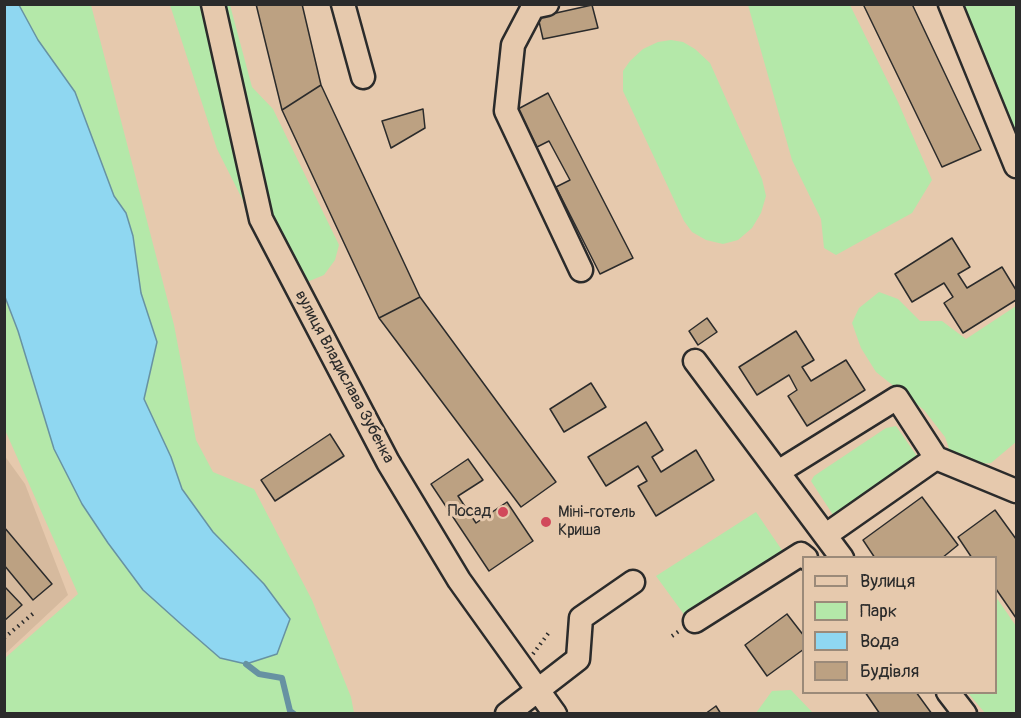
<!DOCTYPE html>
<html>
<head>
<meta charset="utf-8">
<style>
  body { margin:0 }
  #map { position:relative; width:1021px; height:718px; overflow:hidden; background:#e6c9ad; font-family:Pangolin,sans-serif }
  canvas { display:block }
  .frame { position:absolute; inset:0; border:6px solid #2b2b2b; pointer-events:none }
  .legend { position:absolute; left:802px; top:556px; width:195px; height:138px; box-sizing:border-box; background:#e6c9ad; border:2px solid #9b8a79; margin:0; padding:8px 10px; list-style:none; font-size:18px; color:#2b2b2b }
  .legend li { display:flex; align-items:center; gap:12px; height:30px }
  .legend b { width:30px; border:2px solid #9b8a79 }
</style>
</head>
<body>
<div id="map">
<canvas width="1021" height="718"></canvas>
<div class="frame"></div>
<ul class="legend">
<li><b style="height:8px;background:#e6c9ad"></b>Вулиця</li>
<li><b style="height:16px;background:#b4e8a9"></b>Парк</li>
<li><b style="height:16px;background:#8fd7f1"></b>Вода</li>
<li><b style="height:16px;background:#bca182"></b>Будівля</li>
</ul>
</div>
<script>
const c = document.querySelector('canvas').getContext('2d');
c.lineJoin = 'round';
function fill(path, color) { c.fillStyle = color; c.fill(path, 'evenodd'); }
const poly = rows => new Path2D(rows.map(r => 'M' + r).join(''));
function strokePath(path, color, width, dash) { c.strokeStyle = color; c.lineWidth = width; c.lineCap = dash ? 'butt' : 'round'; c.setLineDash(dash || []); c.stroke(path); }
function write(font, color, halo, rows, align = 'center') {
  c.font = font + ' Pangolin,sans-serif'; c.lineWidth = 6; c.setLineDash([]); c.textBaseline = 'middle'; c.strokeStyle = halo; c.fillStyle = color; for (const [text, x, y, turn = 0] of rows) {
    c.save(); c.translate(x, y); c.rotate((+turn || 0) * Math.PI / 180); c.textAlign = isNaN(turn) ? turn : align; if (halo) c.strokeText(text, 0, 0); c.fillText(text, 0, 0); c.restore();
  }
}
fill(poly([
  [4,455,25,484,68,595,5,654]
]), '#d6ba9e');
fill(poly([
  [19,5,91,5,174,325,196,440,213,472,254,489,312,600,351,697,354,713,5,713,5,658,78,594,5,430,4,297,18,331,54,449,82,504,145,592,220,658,264,584,213,532,182,489,171,457,144,399,157,342,141,293,133,236,126,213,114,196,75,92,38,40],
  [170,5,230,5,252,87,273,109,339,245,335,260,324,275,307,282,289,287,268,250,217,149],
  [748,5,850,5,898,102,932,180,912,213,836,255,824,248,821,219,792,160],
  [954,5,1016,5,1016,143],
  [671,40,683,42,695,49,710,63,762,179,766,196,761,213,752,228,738,240,723,244,706,240,692,232,684,221,623,91,623,71,630,61,643,49,658,42],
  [879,292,898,299,920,321,942,321,966,339,1016,306,1016,442,991,463,964,465,952,457,945,437,924,410,876,372,861,348,852,323,859,308],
  [896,426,919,459,837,521,811,481,814,476,886,428],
  [756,512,790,562,691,624,656,576],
  [996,597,1016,626,1016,713,985,713,968,693,996,692],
  [791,690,813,713,756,713,772,691]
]), '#b4e8a9');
const water = poly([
  [4,5,19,5,38,40,75,92,114,196,126,213,133,236,141,293,157,342,144,399,171,457,182,489,213,532,264,584,290,619,277,654,246,664,220,658,182,625,143,590,108,543,82,504,54,449,18,331,5,297,4,5]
]);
fill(water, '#8fd7f1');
strokePath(water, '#6792a2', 1.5);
strokePath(poly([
  [246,664,259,674,282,678,290,711,294,714]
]), '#6792a2', 6);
const building = poly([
  [256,4,302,4,321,85,282,110,256,4],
  [863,4,912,4,981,150,942,167,863,4],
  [592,5,598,28,543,39,538,17,592,5],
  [321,85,420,297,379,318,282,110,321,85],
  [548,93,633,258,600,274,556,187,570,180,549,141,537,147,518,109,548,93],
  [423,109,425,128,391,148,382,121,423,109],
  [952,238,970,267,958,274,967,288,1002,267,1016,290,1016,300,963,333,944,303,953,297,944,283,912,302,895,274,952,238],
  [420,297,556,482,521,507,379,318,420,297],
  [707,318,717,332,698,345,689,331,707,318],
  [796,331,814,360,802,367,811,381,846,360,865,390,807,426,788,396,797,390,789,375,757,395,739,367,796,331],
  [591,383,606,407,564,432,550,409,591,383],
  [646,422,663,450,652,457,661,472,696,450,714,480,656,516,638,486,647,481,638,466,606,486,588,457,646,422],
  [330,434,344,456,275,501,261,480,330,434],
  [468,459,483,480,458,496,476,523,507,502,533,541,489,571,431,484,468,459],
  [922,497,958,545,942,558,875,558,863,540,922,497],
  [995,510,1016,539,1016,618,996,589,996,558,972,558,958,537,995,510],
  [4,527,52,584,33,600,4,565,4,527],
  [4,586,22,605,4,621,4,586],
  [787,614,804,636,804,649,767,676,745,645,787,614],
  [865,692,916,692,932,714,880,714,865,692],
  [716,706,721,714,705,714,716,706]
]);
fill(building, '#bca182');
strokePath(building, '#2b2b2b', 1.5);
const minor = poly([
  [213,4,261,219,388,462,459,580,555,714],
  [343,4,363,77],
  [547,4,533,7,513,45,506,111,581,270],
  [950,4,1016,166],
  [695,361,842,558],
  [936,458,1016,491],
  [778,472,897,398,936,458,826,535],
  [695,621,801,554,806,558],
  [948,692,965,714],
  [507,714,578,659,581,618,633,582]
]);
strokePath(minor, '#2b2b2b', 27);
strokePath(poly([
  [672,636,679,631],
  [4,638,35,612],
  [533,654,550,631]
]), '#2b2b2b', 4, [1.5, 4.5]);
strokePath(minor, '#e6c9ad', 22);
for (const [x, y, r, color] of [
  [503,512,6,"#d1495b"],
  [546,522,6,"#d1495b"]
]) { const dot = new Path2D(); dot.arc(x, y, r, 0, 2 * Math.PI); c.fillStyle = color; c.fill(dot); strokePath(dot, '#e6c9ad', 2); }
write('16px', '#2b2b2b', '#e6c9ad', [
  ["вулиця Владислава Зубенка",344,377,62]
]);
write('16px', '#2b2b2b', '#e6c9ad', [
  ["Посад",491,512],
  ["Міні-готель",558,513,"left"],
  ["Криша",558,531,"left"]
], 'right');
</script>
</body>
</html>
